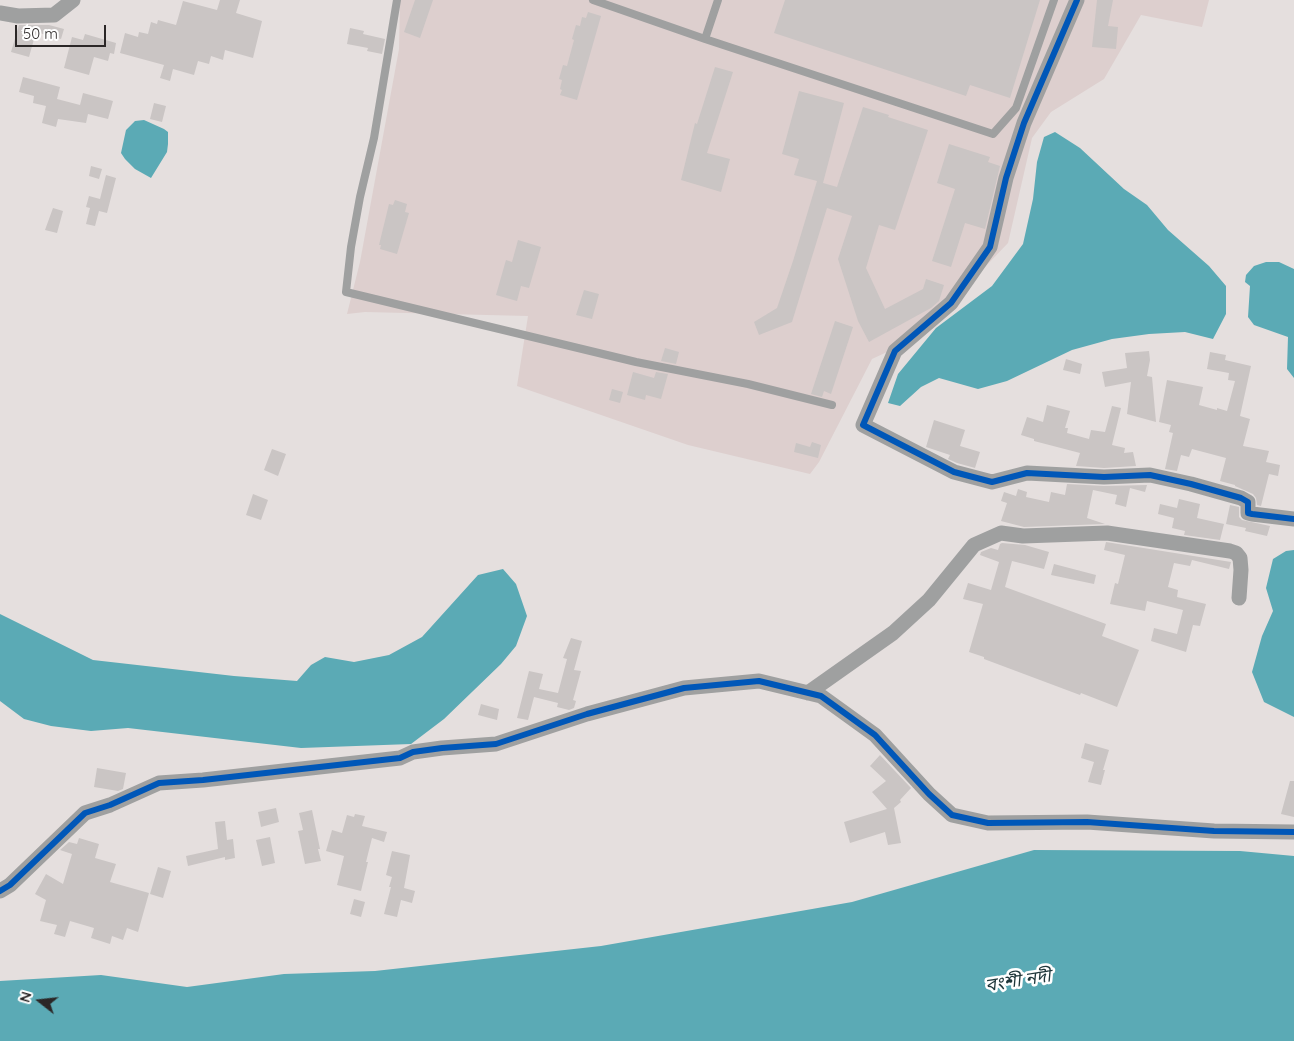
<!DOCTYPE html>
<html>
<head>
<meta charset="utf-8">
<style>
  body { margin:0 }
  #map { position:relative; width:1294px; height:1041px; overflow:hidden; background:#e5dfde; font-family:Quicksand,sans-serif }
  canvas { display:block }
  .north { position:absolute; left:15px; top:976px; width:50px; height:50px; -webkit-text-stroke:4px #fff; paint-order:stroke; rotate:286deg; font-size:14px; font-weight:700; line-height:20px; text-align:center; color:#2b2727 }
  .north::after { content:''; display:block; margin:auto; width:18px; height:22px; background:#2b2727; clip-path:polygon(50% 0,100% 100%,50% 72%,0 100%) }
  .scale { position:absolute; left:15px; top:25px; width:91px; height:22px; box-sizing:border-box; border:2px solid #2b2727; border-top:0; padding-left:6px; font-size:15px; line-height:18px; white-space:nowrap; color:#2b2727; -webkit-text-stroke:4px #fff; paint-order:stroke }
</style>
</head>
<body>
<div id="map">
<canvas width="1294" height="1041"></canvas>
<div class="north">N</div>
<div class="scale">50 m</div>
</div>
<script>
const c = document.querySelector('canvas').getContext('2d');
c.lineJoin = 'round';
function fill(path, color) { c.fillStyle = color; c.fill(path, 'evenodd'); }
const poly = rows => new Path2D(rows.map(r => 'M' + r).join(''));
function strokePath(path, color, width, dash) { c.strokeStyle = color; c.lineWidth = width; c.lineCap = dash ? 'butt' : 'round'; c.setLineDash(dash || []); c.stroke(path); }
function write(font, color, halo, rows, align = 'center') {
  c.font = font + ' Quicksand,"Noto Sans Bengali",sans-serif'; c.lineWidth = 5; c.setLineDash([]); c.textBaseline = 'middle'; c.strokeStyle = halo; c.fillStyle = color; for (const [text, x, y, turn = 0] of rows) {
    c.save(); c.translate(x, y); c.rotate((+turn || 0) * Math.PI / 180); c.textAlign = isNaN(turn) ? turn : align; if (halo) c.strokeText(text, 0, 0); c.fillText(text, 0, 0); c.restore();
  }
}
fill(poly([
  [400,0,1209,0,1202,27,1141,15,1104,79,1051,112,1032,138,1008,243,917,338,872,359,819,462,810,474,688,445,517,386,528,316,365,312,347,314,360,262,399,49]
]), '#ddcfce');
fill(poly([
  [144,120,164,129,168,132,168,144,167,152,151,178,135,169,125,159,121,153,126,130,135,121],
  [1055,132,1080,148,1124,189,1147,205,1168,230,1209,266,1226,286,1226,314,1213,339,1185,332,1149,334,1112,339,1072,350,1007,381,978,389,939,378,921,387,900,406,888,403,898,374,936,328,992,286,1023,244,1033,199,1037,162,1044,137],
  [1266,262,1279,262,1294,269,1294,378,1287,369,1288,337,1254,325,1248,317,1250,286,1245,282,1246,275,1254,266],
  [1294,550,1294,717,1264,702,1252,672,1262,636,1273,611,1266,588,1273,559,1286,551],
  [503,569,516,584,527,616,516,646,501,664,444,719,411,744,301,748,128,728,91,731,51,726,24,719,0,701,0,614,93,660,234,676,297,681,311,665,325,657,354,662,389,655,422,637,478,575],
  [1034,850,1240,851,1294,856,1294,1041,0,1041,0,981,101,975,187,987,284,974,375,971,601,946,852,902]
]), '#5baab5');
fill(poly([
  [220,0,240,0,236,13,262,21,253,58,225,50,223,60,211,56,209,64,198,61,194,75,173,69,170,81,160,78,164,65,120,53,125,33,138,37,139,32,148,34,151,22,157,24,158,20,176,25,183,1,217,10],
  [415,0,433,0,420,38,404,32],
  [785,0,1040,0,1010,98,970,85,966,96,774,33],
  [1097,0,1113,0,1108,26,1118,27,1116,49,1092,47],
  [588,12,601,16,577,100,560,95,562,90,560,89,562,80,559,79,563,65,567,66,574,40,572,39,576,25,580,26,582,17,586,18],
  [19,25,49,25,64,29,61,39,36,32,29,57,11,52],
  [350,28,364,31,363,34,385,39,382,54,367,51,368,48,347,44],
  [85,34,116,43,114,54,110,53,108,61,94,57,89,75,64,68,72,37,83,40],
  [715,67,733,72,707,153,730,159,721,192,681,180,695,123,697,124],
  [23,77,60,87,57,99,80,105,83,93,113,101,108,119,88,114,86,123,58,119,56,127,42,123,46,106,33,103,34,96,19,92],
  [799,91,844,103,823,183,837,187,863,107,889,115,888,117,928,130,895,230,879,225,866,268,885,309,923,289,926,279,944,285,939,301,931,308,869,342,858,321,838,259,852,216,827,208,792,322,759,335,754,322,777,308,793,261,817,181,794,175,799,159,782,154],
  [154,103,166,106,162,122,150,119],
  [949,144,990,157,988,162,1000,166,985,229,965,223,951,267,932,261,955,189,937,183],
  [91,166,102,169,99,179,89,176],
  [106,175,116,178,107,213,99,211,95,226,86,224,90,208,86,207,89,196,100,199],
  [395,200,407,204,405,212,409,213,397,254,380,249,381,245,379,245,389,204,393,205],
  [53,208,63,211,57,233,45,230],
  [518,240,541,247,529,288,521,286,517,301,496,295,506,260,512,262],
  [584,290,599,294,592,319,576,315],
  [835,321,853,327,831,394,824,391,822,397,811,394],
  [665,348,679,352,676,364,661,361],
  [1149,351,1150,360,1147,376,1152,377,1156,422,1127,414,1131,382,1105,387,1102,372,1127,368,1125,353],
  [1210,352,1226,355,1225,360,1251,366,1240,416,1250,419,1243,446,1269,451,1266,462,1280,465,1278,476,1269,474,1261,506,1257,505,1256,498,1253,494,1235,486,1235,485,1220,481,1226,458,1192,449,1189,457,1181,455,1177,471,1165,469,1173,433,1169,432,1171,425,1159,422,1167,380,1203,387,1199,405,1217,410,1217,408,1227,411,1235,381,1228,380,1229,373,1207,369],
  [1066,359,1082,364,1080,374,1063,370],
  [633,372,654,378,656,372,668,374,661,399,646,395,645,400,627,395],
  [612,389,623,392,620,403,609,400],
  [1047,405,1070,411,1065,428,1068,428,1067,433,1089,439,1091,430,1105,432,1112,406,1121,408,1112,445,1125,448,1124,453,1133,452,1136,466,1104,468,1076,466,1080,453,1034,441,1034,439,1021,435,1027,417,1043,422],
  [934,420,965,430,960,446,980,452,975,468,957,463,948,459,950,455,926,447],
  [812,442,821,445,818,458,794,452,796,443,810,447],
  [272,449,286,454,278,476,264,470],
  [1067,484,1104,486,1147,485,1145,492,1130,488,1126,507,1115,504,1117,495,1093,490,1087,518,1105,524,1024,527,1001,521,1007,503,1001,501,1004,492,1016,496,1018,489,1027,492,1026,497,1049,502,1051,492,1065,495],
  [253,494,268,500,261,520,246,515],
  [1179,499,1200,504,1197,518,1224,524,1220,540,1184,535,1185,531,1172,528,1174,518,1158,514,1160,504,1177,508],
  [1230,505,1239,507,1239,517,1242,520,1270,526,1267,536,1245,531,1246,528,1226,524],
  [1106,542,1231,562,1229,569,1192,560,1190,566,1174,563,1168,587,1178,590,1177,597,1206,604,1200,626,1193,625,1186,652,1151,641,1154,628,1177,634,1183,610,1147,601,1145,611,1110,604,1115,583,1118,584,1125,555,1104,550],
  [1002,543,1025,545,1049,552,1044,569,1012,561,1005,587,1106,624,1102,636,1139,650,1117,707,1081,693,1080,695,984,659,984,657,969,652,983,604,963,599,968,583,991,590,999,562,980,555,981,552,991,548,998,550,1000,544],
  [1054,564,1096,575,1094,584,1051,575],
  [571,638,582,641,574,670,581,671,573,700,576,701,574,708,569,710,557,707,558,703,534,697,528,720,517,718,529,671,543,674,539,689,558,693,567,659,563,658],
  [481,704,499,709,497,720,478,715],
  [1085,743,1109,750,1103,770,1105,770,1101,785,1088,782,1094,762,1081,758],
  [880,755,911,788,900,800,901,802,894,808,901,843,888,845,885,832,850,843,844,822,887,809,872,792,886,781,870,766],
  [97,768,126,773,123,789,118,791,94,787],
  [1290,781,1294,781,1294,817,1281,814],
  [276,808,279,822,261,827,258,812],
  [312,810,320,849,318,849,321,861,305,864,298,831,303,830,299,813],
  [355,814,365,816,362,826,387,832,384,842,372,838,366,862,368,862,361,891,337,885,344,856,326,851,332,830,342,833,347,815,354,817],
  [225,821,227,840,233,839,235,858,225,860,225,857,188,866,186,856,218,849,215,822],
  [270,837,275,863,262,866,256,840],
  [79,838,99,844,95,858,116,864,110,882,149,893,138,932,127,928,123,940,112,936,110,944,91,938,94,928,70,921,65,937,54,934,57,925,40,921,46,900,35,894,46,874,63,884,72,854,60,850,69,842,77,844],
  [392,851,410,855,404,888,415,891,412,903,401,900,397,917,384,914,391,887,389,887,392,877,386,875],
  [158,867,171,871,163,898,150,894],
  [354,899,365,902,361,917,350,914]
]), '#cac5c4');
strokePath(poly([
  [397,0,374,138,360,197,351,247,346,292,636,362,748,384,832,405],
  [593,0,705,39,718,0],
  [705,39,993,134,1016,108,1054,0]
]), '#9fa0a0', 8);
strokePath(poly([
  [1077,0,1024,123,1006,178,990,247,951,303,895,351,863,425,954,472,992,482,1027,473,1104,477,1150,475,1191,484,1241,498,1248,502,1248,513,1252,514,1294,519],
  [0,13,18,16,54,15,73,0],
  [808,693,893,633,929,600,974,545,1001,533,1023,536,1107,533,1230,551,1236,553,1240,558,1241,570,1239,598],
  [0,891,10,885,85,813,110,805,159,783,203,780,400,758,413,752,442,748,496,744,587,714,684,688,759,681,821,696,875,735,929,794,952,815,988,823,1087,822,1214,831,1294,832]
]), '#9fa0a0', 15);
strokePath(poly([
  [1077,0,1024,123,1006,178,990,247,951,303,895,351,863,425,954,472,992,482,1027,473,1104,477,1150,475,1191,484,1241,498,1248,502,1248,513,1252,514,1294,519],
  [0,891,10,885,85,813,110,805,159,783,203,780,400,758,413,752,442,748,496,744,587,714,684,688,759,681,821,696,875,735,929,794,952,815,988,823,1087,822,1214,831,1294,832]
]), '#0057b8', 6);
write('italic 18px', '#1f373b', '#fff', [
  ["বংশী নদী",1018,981,-9]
]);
</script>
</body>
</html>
